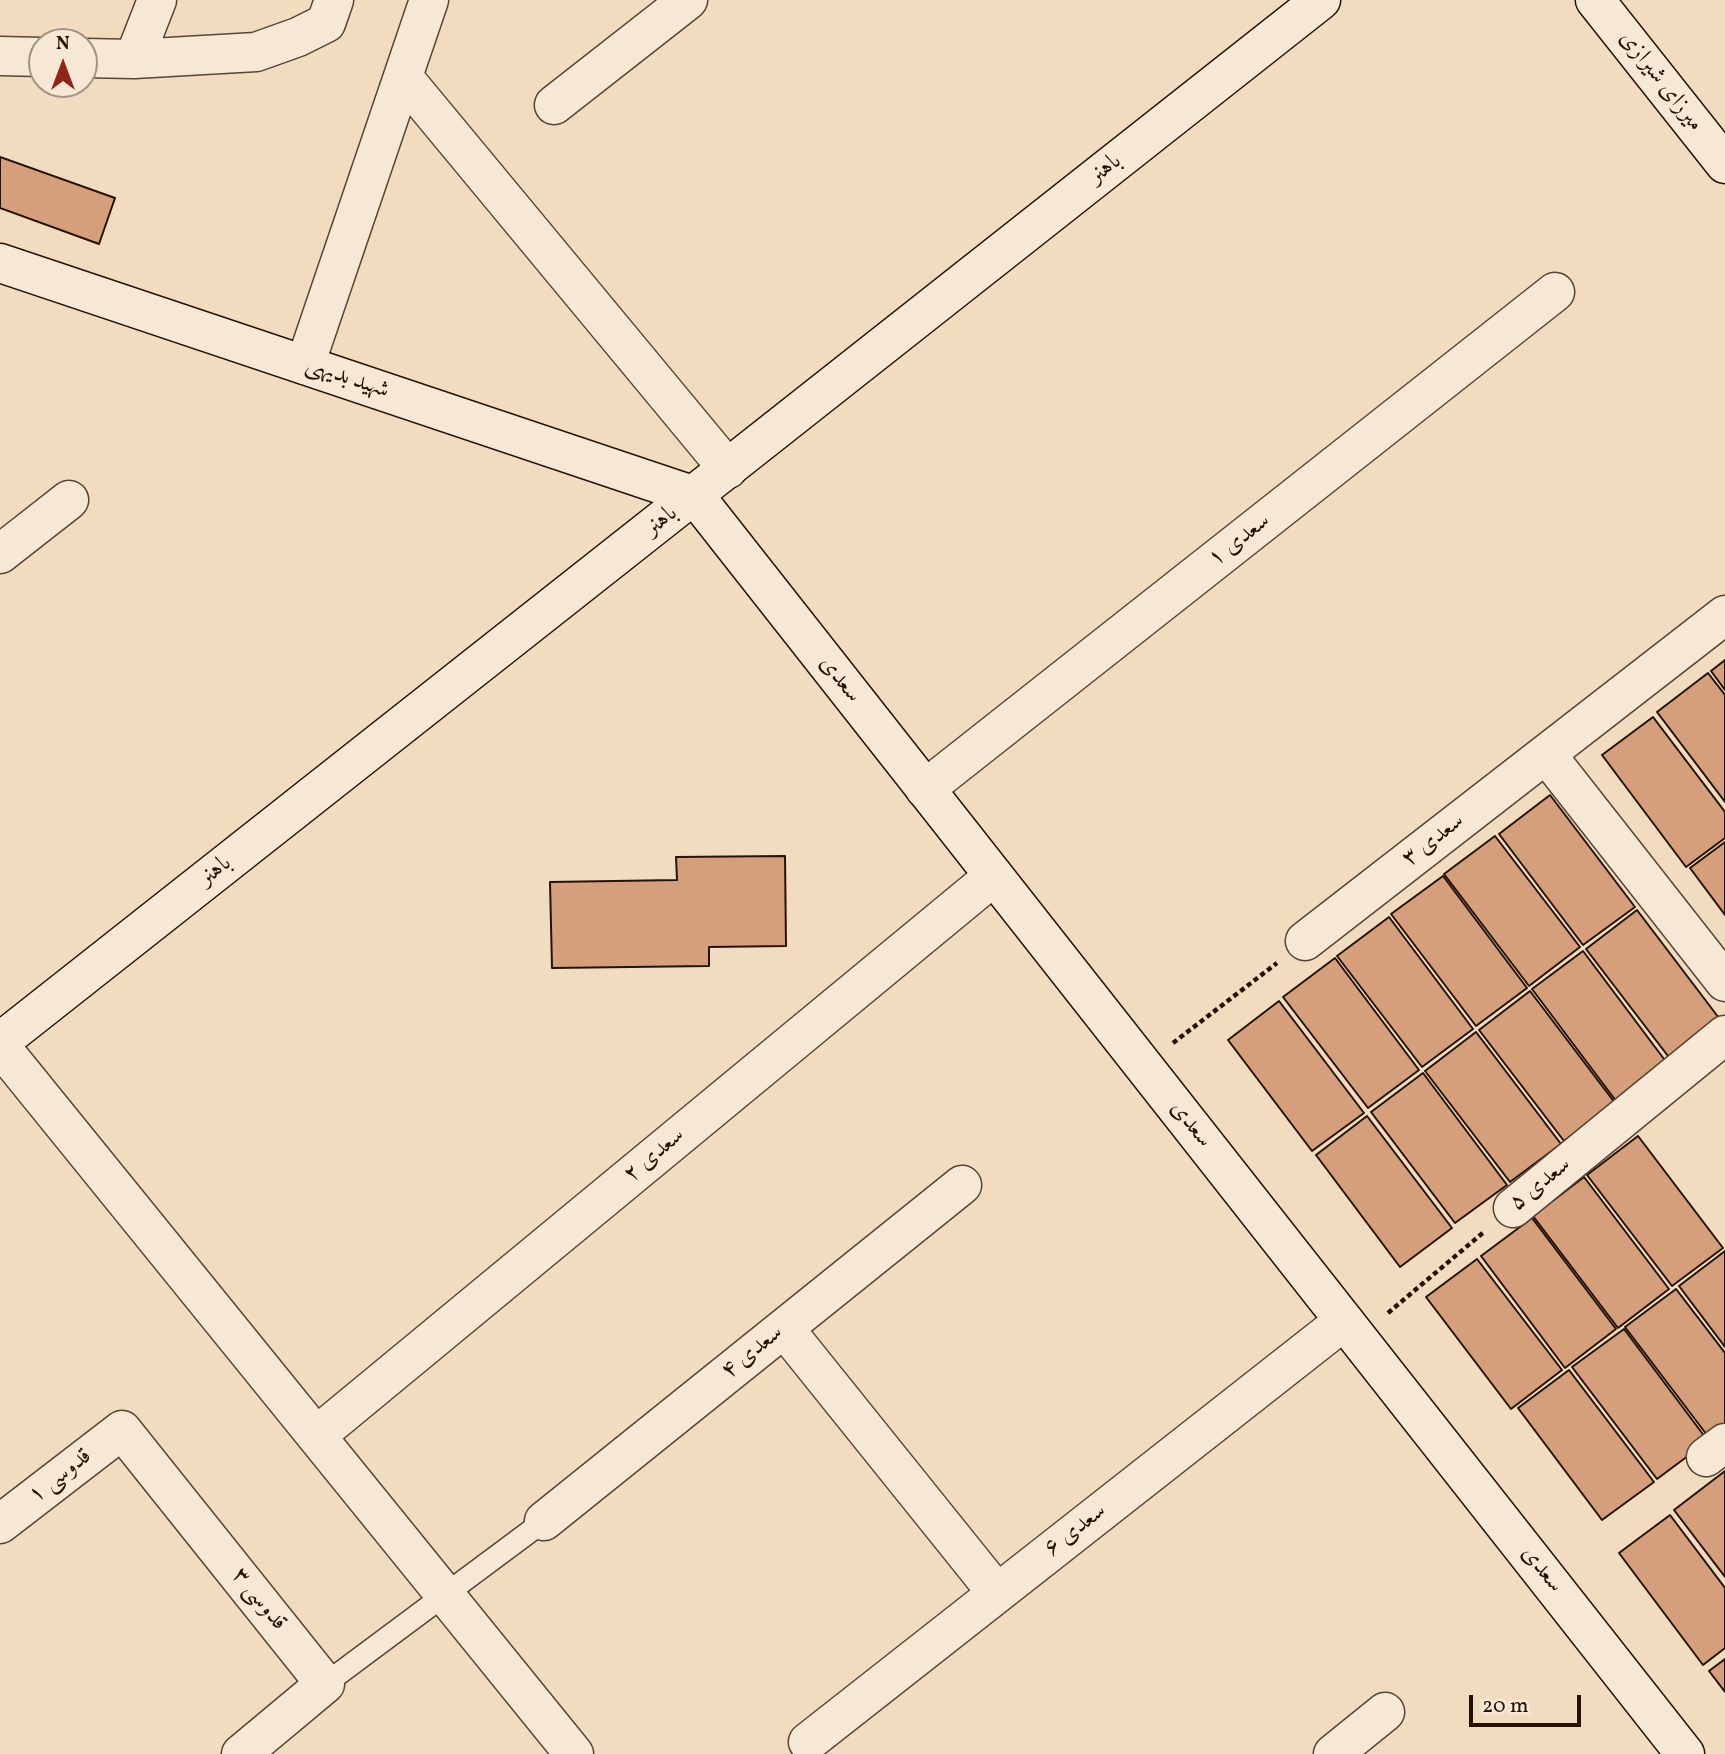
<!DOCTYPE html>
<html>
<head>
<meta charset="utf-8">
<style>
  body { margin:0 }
  #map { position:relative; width:1725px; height:1754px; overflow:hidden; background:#f1dcbf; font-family:Vollkorn,serif }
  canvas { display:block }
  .north { position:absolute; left:28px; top:28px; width:70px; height:70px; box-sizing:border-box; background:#f6e8d5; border:2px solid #a29382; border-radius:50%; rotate:0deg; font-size:19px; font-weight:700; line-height:28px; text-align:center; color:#241305 }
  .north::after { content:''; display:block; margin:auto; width:24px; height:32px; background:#8f2418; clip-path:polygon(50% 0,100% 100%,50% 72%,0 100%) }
  .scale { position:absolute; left:1469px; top:1695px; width:112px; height:32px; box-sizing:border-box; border:4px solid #241305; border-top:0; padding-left:9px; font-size:21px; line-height:24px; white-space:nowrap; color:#241305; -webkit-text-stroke:5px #f6e8d5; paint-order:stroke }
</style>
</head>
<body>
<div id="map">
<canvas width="1725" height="1754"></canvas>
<div class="north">N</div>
<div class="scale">20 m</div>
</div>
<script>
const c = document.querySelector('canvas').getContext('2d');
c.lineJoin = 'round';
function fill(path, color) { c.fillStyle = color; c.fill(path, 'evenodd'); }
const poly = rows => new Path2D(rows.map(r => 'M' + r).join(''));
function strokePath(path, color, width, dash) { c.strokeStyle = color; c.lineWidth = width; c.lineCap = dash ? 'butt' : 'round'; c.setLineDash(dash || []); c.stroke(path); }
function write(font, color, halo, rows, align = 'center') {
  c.font = font + ' Vollkorn,Amiri,serif'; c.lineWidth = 7; c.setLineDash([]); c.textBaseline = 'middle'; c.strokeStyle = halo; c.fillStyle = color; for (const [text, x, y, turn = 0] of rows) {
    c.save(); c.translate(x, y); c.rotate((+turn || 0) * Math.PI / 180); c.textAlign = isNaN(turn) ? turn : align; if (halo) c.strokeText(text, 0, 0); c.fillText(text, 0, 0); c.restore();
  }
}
const building = poly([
  [0,157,115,198,99,244,0,208,0,157],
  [1725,660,1725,690,1711,671,1725,660],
  [1708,673,1725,695,1725,802,1657,712,1708,673],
  [1653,717,1725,812,1725,838,1686,867,1602,755,1653,717],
  [1550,795,1635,907,1583,945,1499,834,1550,795],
  [1495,836,1580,947,1529,986,1444,874,1495,836],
  [1725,842,1725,915,1690,868,1725,842],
  [785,856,786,946,709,947,709,966,552,968,550,882,677,880,676,857,785,856],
  [1443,876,1527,988,1476,1026,1391,914,1443,876],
  [1637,910,1722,1022,1671,1060,1586,949,1637,910],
  [1389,917,1473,1029,1422,1067,1337,956,1389,917],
  [1583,951,1667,1063,1616,1101,1532,989,1583,951],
  [1335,958,1419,1070,1368,1108,1283,997,1335,958],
  [1530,991,1615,1103,1564,1141,1479,1030,1530,991],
  [1279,1001,1364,1113,1312,1151,1228,1040,1279,1001],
  [1476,1032,1561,1144,1510,1182,1425,1071,1476,1032],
  [1423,1073,1507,1185,1455,1223,1371,1112,1423,1073],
  [1367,1116,1452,1228,1400,1267,1316,1155,1367,1116],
  [1638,1136,1723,1248,1672,1286,1587,1175,1638,1136],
  [1584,1177,1669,1289,1618,1328,1533,1216,1584,1177],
  [1532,1218,1616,1329,1565,1368,1481,1256,1532,1218],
  [1725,1251,1725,1347,1679,1286,1725,1251],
  [1477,1259,1562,1370,1511,1409,1426,1297,1477,1259],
  [1676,1289,1725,1353,1725,1427,1710,1439,1625,1327,1676,1289],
  [1624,1329,1708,1441,1657,1479,1572,1367,1624,1329],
  [1569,1370,1654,1482,1602,1520,1518,1408,1569,1370],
  [1725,1471,1725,1577,1674,1510,1725,1471],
  [1670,1515,1725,1588,1725,1648,1703,1665,1619,1553,1670,1515],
  [1725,1659,1725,1692,1709,1671,1725,1659]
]);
fill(building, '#d59f7b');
strokePath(building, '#241305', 2);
const lane = poly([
  [325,1684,544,1521]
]);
const street = poly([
  [0,56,42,57],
  [84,58,134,59,256,52,298,37,326,23,334,0],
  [134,59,157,0],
  [403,77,728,469],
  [554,105,688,0],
  [305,365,429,0],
  [0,554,69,500],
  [1546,754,1725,982],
  [925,789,1555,292],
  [1305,941,1725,615],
  [0,1046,574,1754],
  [1513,1208,1725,1035],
  [784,1328,997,1593],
  [316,1436,994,876],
  [1706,1457,1725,1443],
  [544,1521,962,1185],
  [0,1524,122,1430,325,1684,241,1754],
  [808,1742,1344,1321],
  [1333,1754,1385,1712]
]);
const secondary = poly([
  [1595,0,1725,164],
  [0,263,695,496,1685,1754],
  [0,1042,1321,0]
]);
strokePath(lane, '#574534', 24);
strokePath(street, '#574534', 41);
strokePath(secondary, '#241305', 41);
strokePath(poly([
  [1173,1043,1277,963],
  [1388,1313,1485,1231]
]), '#241305', 4.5, [5, 3.5]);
strokePath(lane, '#f6e8d5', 21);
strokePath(street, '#f6e8d5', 38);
strokePath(secondary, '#f6e8d5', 38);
write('24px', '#241305', '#f6e8d5', [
  ["میرزای شیرازی",1660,82,52],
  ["باهنر",1106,170,-38],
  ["شهید بدیهی",347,379,19],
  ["باهنر",662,522,-38],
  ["سعدی ۱",1240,541,-38],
  ["سعدی",839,680,52],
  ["سعدی ۳",1434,841,-38],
  ["باهنر",216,872,-38],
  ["سعدی",1190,1125,52],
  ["سعدی ۲",655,1156,-40],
  ["سعدی ۵",1541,1185,-39],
  ["سعدی ۴",753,1353,-39],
  ["قدوسی ۱",61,1477,-38],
  ["سعدی ۶",1076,1531,-38],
  ["سعدی",1541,1570,52],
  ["قدوسی ۳",258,1600,51]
]);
</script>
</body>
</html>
